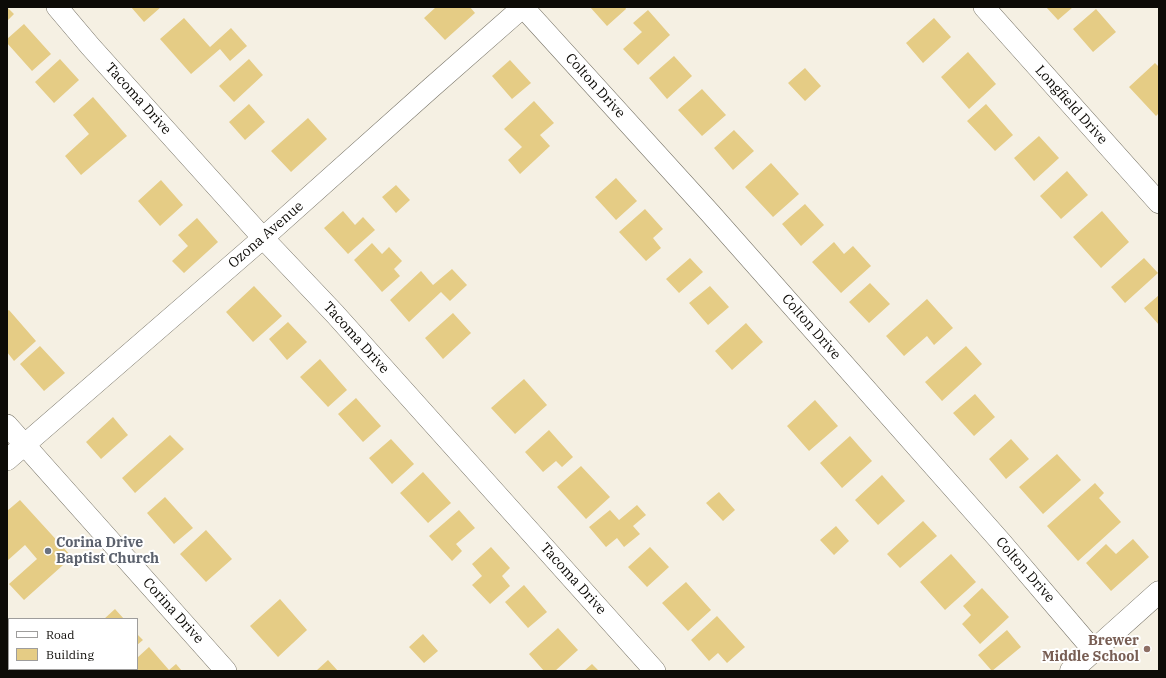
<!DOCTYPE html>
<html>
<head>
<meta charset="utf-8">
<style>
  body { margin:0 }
  #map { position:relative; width:1166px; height:678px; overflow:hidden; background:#f5f0e3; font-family:"IBM Plex Serif",serif }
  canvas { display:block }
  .frame { position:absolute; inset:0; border:8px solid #0d0b07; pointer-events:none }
  .legend { position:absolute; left:8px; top:618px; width:130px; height:52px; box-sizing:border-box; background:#fff; border:1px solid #9e9d9c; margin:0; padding:5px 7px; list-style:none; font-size:12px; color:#0d0b07 }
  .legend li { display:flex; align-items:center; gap:8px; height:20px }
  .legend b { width:20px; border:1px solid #9e9d9c }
</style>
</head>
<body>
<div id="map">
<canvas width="1166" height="678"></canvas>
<div class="frame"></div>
<ul class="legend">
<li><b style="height:5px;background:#fff"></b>Road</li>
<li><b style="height:11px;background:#e5cc85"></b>Building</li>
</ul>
</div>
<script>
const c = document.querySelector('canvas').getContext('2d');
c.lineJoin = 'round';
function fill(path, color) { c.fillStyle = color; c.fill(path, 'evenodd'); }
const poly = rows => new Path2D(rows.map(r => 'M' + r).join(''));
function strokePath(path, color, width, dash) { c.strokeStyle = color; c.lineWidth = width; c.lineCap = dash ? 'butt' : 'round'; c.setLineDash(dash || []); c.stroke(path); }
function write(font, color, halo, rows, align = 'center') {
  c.font = font + ' "IBM Plex Serif",serif'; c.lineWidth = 4; c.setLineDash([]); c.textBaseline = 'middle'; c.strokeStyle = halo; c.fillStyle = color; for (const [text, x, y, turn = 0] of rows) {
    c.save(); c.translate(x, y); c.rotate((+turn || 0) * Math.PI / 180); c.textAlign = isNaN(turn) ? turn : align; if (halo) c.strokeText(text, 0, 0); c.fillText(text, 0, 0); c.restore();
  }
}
fill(poly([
  [7,7,14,14,7,21],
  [131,7,161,7,144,22],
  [436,7,470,7,475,13,445,40,424,18],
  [590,7,625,7,626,9,607,26],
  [1046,7,1073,7,1058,20],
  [1096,9,1116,32,1093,52,1073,29],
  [648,10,670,35,638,65,623,49,642,32,633,23],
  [184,18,210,47,231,28,247,46,230,61,220,49,191,74,160,39],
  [934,18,951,37,923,63,906,43],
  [24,24,51,54,32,71,7,43,7,39],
  [968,52,996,84,969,109,941,77],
  [674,56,692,76,667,99,649,78],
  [60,59,79,80,54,103,35,82],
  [249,59,263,75,234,102,219,86],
  [510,60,531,83,512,99,492,76],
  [1155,63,1159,67,1159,113,1156,116,1129,87],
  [805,68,821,86,805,101,788,83],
  [702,89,726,115,702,136,678,110],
  [93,97,127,136,81,175,65,156,89,134,73,115],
  [534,101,554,123,540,135,550,146,520,174,508,160,522,147,504,129],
  [249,104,265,122,245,140,229,122],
  [986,104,1013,135,995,151,967,121],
  [308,118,327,139,291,172,271,151],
  [734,130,754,151,733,170,714,148],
  [1039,136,1059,158,1034,181,1014,158],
  [771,163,799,194,773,217,745,187],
  [1067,171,1088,195,1061,219,1040,196],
  [616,178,637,201,616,220,595,197],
  [161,180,183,205,160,226,138,201],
  [396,185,410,200,396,213,382,197],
  [805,204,824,225,801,246,782,224],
  [645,209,663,229,653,238,661,248,646,261,619,232],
  [343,211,355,225,363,217,375,230,348,254,324,228],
  [1102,211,1129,242,1101,268,1073,237],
  [197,218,218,242,184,273,172,261,188,246,178,235],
  [834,242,844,254,853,246,871,266,841,293,812,262],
  [372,243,382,254,389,247,402,261,394,269,400,276,382,292,354,260],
  [690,258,703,272,679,293,666,279],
  [1144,258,1158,273,1125,303,1111,287],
  [452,269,467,285,450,301,441,292,409,322,390,300,421,271,433,285],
  [870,283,890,304,869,323,849,302],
  [254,286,282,316,253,342,226,312],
  [710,286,729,307,708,325,689,303],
  [1159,295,1159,325,1144,308],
  [927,299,953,328,934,345,927,336,904,356,886,336],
  [9,310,36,341,14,361,7,352,7,311],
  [453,313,471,333,443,359,425,338],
  [288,322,307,342,287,360,269,339],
  [746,323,763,342,732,370,715,351],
  [40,346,65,373,44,391,20,364],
  [966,346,982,364,942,401,925,382],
  [320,359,347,390,328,407,300,377],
  [524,379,547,405,515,434,491,408],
  [975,394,995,417,974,436,953,413],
  [356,398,381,426,363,442,338,414],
  [815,400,838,426,809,451,787,426],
  [113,417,128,435,101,459,86,442],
  [549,430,573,457,562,467,556,461,543,472,525,452],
  [170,435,184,449,135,493,122,478],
  [850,436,872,461,842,488,820,463],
  [391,439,414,464,392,484,369,458],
  [1011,439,1029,459,1006,479,989,459],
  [1057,454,1081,480,1043,514,1019,487],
  [581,466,610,497,586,519,557,487],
  [423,472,451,503,428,523,400,493],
  [882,475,905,501,878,525,855,500],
  [1095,483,1104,493,1099,498,1121,522,1078,561,1047,526],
  [719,492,735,510,723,521,706,503],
  [165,497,193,528,174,544,147,513],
  [20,500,72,557,24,600,9,584,37,559,25,545,7,561,7,511],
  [637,505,646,515,633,526,640,534,624,547,617,538,606,547,589,527,610,510,619,520],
  [459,510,475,528,456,544,462,551,452,561,429,536],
  [923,521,937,536,900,568,887,554],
  [836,526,849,541,834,555,820,540],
  [206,530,232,559,206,582,180,554],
  [1133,539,1149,557,1111,591,1086,563,1106,544,1116,554],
  [491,547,510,568,502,576,510,586,490,604,472,585,482,576,472,564],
  [650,547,669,567,647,587,628,567],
  [951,554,976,582,945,610,920,582],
  [686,582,711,610,688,631,662,603],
  [524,585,547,612,528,628,505,602],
  [982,588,1009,617,980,644,962,624,971,615,963,606],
  [280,599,307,630,278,657,250,626],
  [115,609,124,619,104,619],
  [717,616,745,647,727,663,718,653,709,661,691,640],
  [558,628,578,650,555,671,544,671,529,654],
  [1007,630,1021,647,992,671,978,655],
  [137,634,143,640,137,645],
  [423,634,438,651,424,663,409,647],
  [149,647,169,670,176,664,182,671,137,671,135,669,137,669,137,658],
  [328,660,338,671,316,671],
  [592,664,599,671,584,671],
  [88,669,109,669,107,671,89,671]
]), '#e5cc85');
const minor = poly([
  [57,7,90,46,263,238,335,314,655,671],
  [523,7,710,213,1001,542,1094,651],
  [984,7,1159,203],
  [7,425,226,671],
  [7,460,263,238,432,87,523,7]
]);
const tertiary = poly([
  [1071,671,1159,592]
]);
strokePath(minor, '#767266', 22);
strokePath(tertiary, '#767266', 23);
strokePath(minor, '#fff', 21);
strokePath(tertiary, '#fff', 22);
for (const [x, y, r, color] of [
  [48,551,4,"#6b7280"],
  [1147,649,4,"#8d6e63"]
]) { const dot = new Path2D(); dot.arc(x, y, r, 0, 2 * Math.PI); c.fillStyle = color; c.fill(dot); strokePath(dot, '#fff', 1.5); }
write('14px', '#0d0b07', '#fff', [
  ["Colton Drive",595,86,48],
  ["Tacoma Drive",138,99,48],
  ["Longfield Drive",1071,105,48],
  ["Ozona Avenue",266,235,-41],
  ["Colton Drive",811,327,49],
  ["Tacoma Drive",356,338,48],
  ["Colton Drive",1025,570,49],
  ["Tacoma Drive",573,579,48],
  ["Corina Drive",173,611,48]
]);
write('bold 14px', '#5b616d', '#fff', [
  ["Corina Drive",56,543],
  ["Baptist Church",56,559]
], 'left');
write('bold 14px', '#785e54', '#fff', [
  ["Brewer",1139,641],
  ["Middle School",1139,657]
], 'right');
</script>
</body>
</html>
